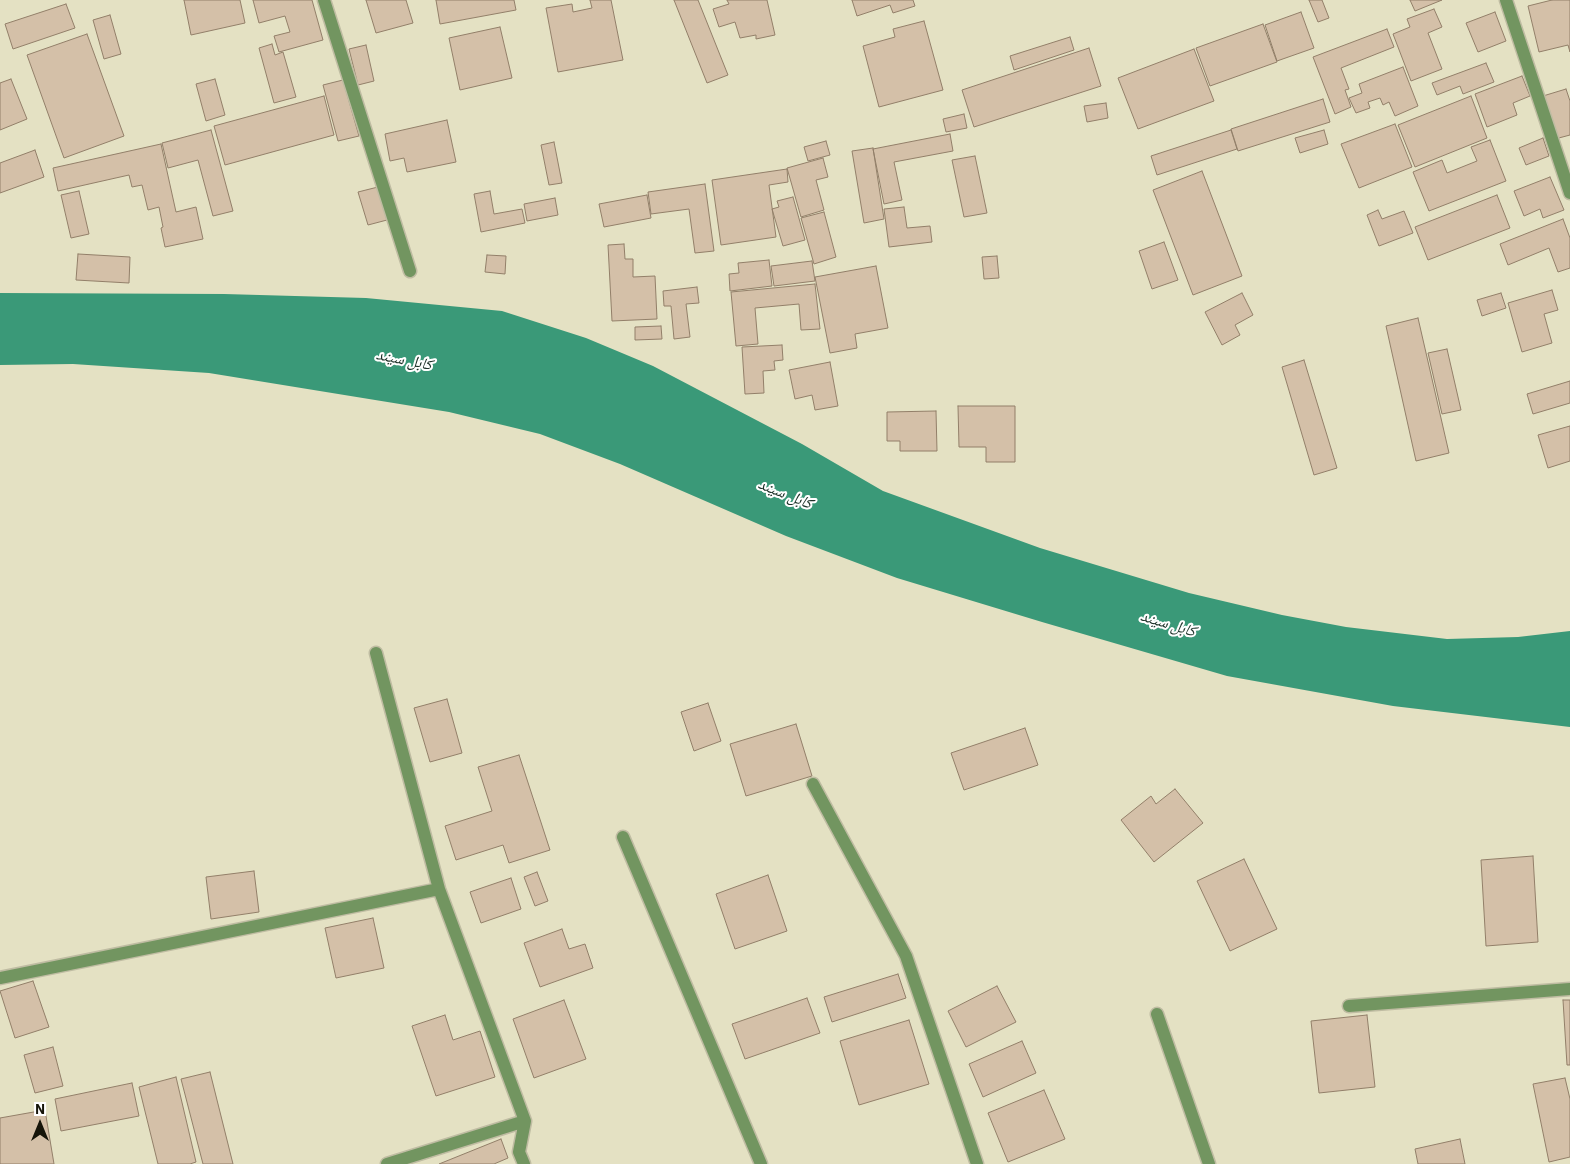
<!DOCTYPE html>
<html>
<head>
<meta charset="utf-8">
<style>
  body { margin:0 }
  #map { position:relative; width:1570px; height:1164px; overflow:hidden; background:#e4e1c3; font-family:"IBM Plex Sans",sans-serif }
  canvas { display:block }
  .north { position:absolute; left:15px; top:1099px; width:50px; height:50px; -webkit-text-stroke:4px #fff; paint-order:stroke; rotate:0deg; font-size:14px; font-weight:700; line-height:20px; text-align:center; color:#16150a }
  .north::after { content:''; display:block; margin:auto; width:18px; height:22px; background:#16150a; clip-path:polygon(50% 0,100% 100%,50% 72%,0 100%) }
</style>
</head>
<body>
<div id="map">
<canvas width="1570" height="1164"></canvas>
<div class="north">N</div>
</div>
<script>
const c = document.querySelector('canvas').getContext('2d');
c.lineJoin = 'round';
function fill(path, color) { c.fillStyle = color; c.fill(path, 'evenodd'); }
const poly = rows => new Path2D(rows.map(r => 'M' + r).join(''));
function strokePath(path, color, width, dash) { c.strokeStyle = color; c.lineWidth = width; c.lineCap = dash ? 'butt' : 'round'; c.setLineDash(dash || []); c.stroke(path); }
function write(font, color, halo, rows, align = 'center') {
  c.font = font + ' "IBM Plex Sans","Noto Naskh Arabic",sans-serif'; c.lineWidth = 4; c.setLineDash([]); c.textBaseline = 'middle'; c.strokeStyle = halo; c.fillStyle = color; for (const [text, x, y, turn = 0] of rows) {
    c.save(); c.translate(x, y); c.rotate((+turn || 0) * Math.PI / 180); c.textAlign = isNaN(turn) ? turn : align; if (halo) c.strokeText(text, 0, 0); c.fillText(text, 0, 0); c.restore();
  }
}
fill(poly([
  [0,293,224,294,366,298,502,311,586,338,653,366,802,444,883,491,1040,548,1189,593,1282,615,1346,627,1447,639,1518,637,1570,631,1570,727,1393,706,1227,676,1042,622,897,578,786,536,620,464,540,434,449,412,209,373,73,364,0,365]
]), '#3a9978');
const building = poly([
  [184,0,240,0,245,23,191,35,184,0],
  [253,0,312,0,323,40,279,52,274,36,290,32,285,16,259,23,253,0],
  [366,0,406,0,413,23,376,33,366,0],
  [436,0,514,0,516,10,440,24,436,0],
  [590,0,611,0,623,60,558,72,546,8,572,4,573,12,592,8,590,0],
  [674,0,698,0,728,75,707,83,674,0],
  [727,0,767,0,775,35,756,39,756,35,740,38,735,22,719,27,713,9,729,4,727,0],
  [852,0,913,0,915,6,893,13,890,5,857,16,852,0],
  [1309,0,1322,0,1329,18,1318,22,1309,0],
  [1410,0,1442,0,1415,11,1410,0],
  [1552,0,1570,0,1570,52,1568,45,1539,52,1528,6,1552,0],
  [66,4,75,28,13,49,5,24,66,4],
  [1434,9,1442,27,1428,33,1442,69,1411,81,1393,34,1410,27,1407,19,1434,9],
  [1301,12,1314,48,1277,61,1265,25,1301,12],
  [1495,12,1506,41,1478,52,1466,23,1495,12],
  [110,15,121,54,104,59,93,20,110,15],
  [924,21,943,90,879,107,863,46,895,37,893,29,924,21],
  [1263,24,1277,62,1210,86,1196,48,1263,24],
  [500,27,512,78,460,90,449,38,500,27],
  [1387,29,1394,47,1341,68,1349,89,1345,90,1351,107,1335,114,1313,57,1387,29],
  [87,34,124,136,64,158,27,55,87,34],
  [1070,37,1074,50,1014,70,1010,56,1070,37],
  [272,44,275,55,283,52,296,97,274,103,259,48,272,44],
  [366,45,374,81,358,85,349,49,366,45],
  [1089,48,1101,86,974,127,962,90,1089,48],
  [1194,49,1214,101,1138,129,1118,78,1194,49],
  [1486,63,1494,82,1463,94,1460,86,1437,95,1432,83,1486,63],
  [1403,67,1418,106,1395,116,1389,102,1383,105,1380,98,1368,102,1370,108,1356,113,1349,98,1362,93,1359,84,1403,67],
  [1522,76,1530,96,1513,103,1517,115,1487,127,1475,94,1522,76],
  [11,79,27,119,0,130,0,83,11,79],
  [215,79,225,115,206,121,196,84,215,79],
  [343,80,359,136,338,141,323,85,343,80],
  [1566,89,1570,101,1570,135,1555,139,1543,96,1566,89],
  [324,96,334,135,225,165,214,126,324,96],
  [1471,96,1487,138,1415,167,1398,125,1471,96],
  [1323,99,1330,122,1238,151,1231,129,1323,99],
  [1106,103,1108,118,1087,122,1084,106,1106,103],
  [964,114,967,128,946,132,943,119,964,114],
  [447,120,456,162,407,172,404,158,390,161,385,134,447,120],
  [1395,124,1412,167,1359,188,1341,144,1395,124],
  [211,130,233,211,213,216,198,160,168,168,162,143,211,130],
  [1231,130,1237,149,1157,175,1151,156,1231,130],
  [1324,130,1328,144,1300,153,1295,138,1324,130],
  [950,134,953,151,894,162,902,200,884,204,873,149,950,134],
  [1543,138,1549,156,1526,165,1519,148,1543,138],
  [1490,140,1506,181,1429,211,1413,172,1442,160,1447,173,1477,161,1471,147,1490,140],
  [826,141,830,155,808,161,804,147,826,141],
  [554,142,562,183,549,185,541,145,554,142],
  [161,144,176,212,196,207,203,239,165,247,161,228,163,227,159,207,148,210,142,185,132,187,129,175,58,191,53,168,161,144],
  [873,148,884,219,864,223,852,151,873,148],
  [35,150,44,177,0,193,0,163,35,150],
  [975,156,987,213,964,217,952,160,975,156],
  [823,158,828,177,816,180,824,210,801,217,787,168,823,158],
  [787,169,788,182,769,185,776,237,721,245,712,180,787,169],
  [1202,171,1242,276,1193,295,1153,190,1202,171],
  [1550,177,1564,210,1543,218,1540,209,1524,216,1514,191,1550,177],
  [705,184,714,251,695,253,689,209,651,214,648,192,705,184],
  [378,187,387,220,368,225,358,192,378,187],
  [79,191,89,234,71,238,61,195,79,191],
  [490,191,494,214,522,209,525,223,481,232,474,194,490,191],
  [647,195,651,218,604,227,599,204,647,195],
  [1497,195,1510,228,1428,260,1415,227,1497,195],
  [793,197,805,240,783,246,772,209,779,207,777,201,793,197],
  [555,198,558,215,527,221,524,204,555,198],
  [904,207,907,228,930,226,932,242,889,247,884,209,904,207],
  [1378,210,1382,219,1404,211,1413,233,1379,246,1367,215,1378,210],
  [824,212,836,257,814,264,801,218,824,212],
  [1563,219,1570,238,1570,268,1558,272,1549,248,1508,265,1500,244,1563,219],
  [1164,242,1178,280,1152,289,1139,251,1164,242],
  [624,244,625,259,633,259,633,277,655,276,657,319,612,321,608,245,624,244],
  [78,254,130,257,129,283,76,280,78,254],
  [487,255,506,256,505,274,485,272,487,255],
  [997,256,999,278,984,279,982,257,997,256],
  [769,260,772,286,730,291,729,274,739,273,738,263,769,260],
  [812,261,815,281,774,286,771,266,812,261],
  [876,266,888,328,855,334,857,348,830,353,815,277,876,266],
  [815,284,820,329,801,330,799,304,755,308,758,344,736,346,731,292,815,284],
  [697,287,699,303,686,304,690,337,674,339,671,306,664,306,663,291,697,287],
  [1552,290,1558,310,1544,314,1552,343,1522,352,1508,303,1552,290],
  [1242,293,1253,315,1235,325,1240,335,1222,345,1205,312,1242,293],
  [1501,293,1506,308,1482,316,1477,300,1501,293],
  [1418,318,1449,453,1416,461,1386,326,1418,318],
  [661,326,662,339,635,340,635,327,661,326],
  [782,345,783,360,774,361,775,370,763,371,764,393,745,394,742,347,782,345],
  [1447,349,1461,410,1442,414,1428,353,1447,349],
  [1304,360,1337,468,1314,475,1282,367,1304,360],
  [830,362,838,406,815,410,812,395,795,399,789,370,830,362],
  [1570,381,1570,403,1533,414,1527,394,1570,381],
  [958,406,1015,406,1015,462,986,462,986,447,959,447,958,406],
  [936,411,937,451,900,451,900,441,887,441,887,412,936,411],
  [1570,426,1570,461,1548,468,1538,435,1570,426],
  [447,699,462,753,430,762,414,708,447,699],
  [708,703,721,741,694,751,681,712,708,703],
  [796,724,812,776,746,796,730,744,796,724],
  [1025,728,1038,765,964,790,951,753,1025,728],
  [519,755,550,850,509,863,503,845,456,860,445,826,492,811,478,767,519,755],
  [1175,789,1203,823,1154,862,1121,820,1151,796,1156,804,1175,789],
  [1533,856,1538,942,1486,946,1481,860,1533,856],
  [1244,859,1277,929,1230,951,1197,881,1244,859],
  [254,871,259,912,211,919,206,877,254,871],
  [537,872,548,901,535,906,524,877,537,872],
  [768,875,787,931,735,949,716,894,768,875],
  [511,878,521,909,481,923,470,892,511,878],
  [373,918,384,968,336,978,325,928,373,918],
  [562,929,569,949,585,944,593,968,540,987,524,943,562,929],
  [898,974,906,998,832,1022,824,997,898,974],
  [33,981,49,1027,15,1038,0,991,33,981],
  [997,986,1016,1022,966,1047,948,1011,997,986],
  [807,998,820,1033,745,1059,732,1024,807,998],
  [564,1000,586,1059,534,1078,513,1019,564,1000],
  [1563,1000,1570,1000,1570,1065,1567,1065,1563,1000],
  [445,1015,453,1040,480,1031,495,1077,436,1096,412,1026,445,1015],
  [1367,1015,1375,1087,1319,1093,1311,1021,1367,1015],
  [909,1020,929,1084,859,1105,840,1041,909,1020],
  [1022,1041,1036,1073,983,1097,969,1064,1022,1041],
  [53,1047,63,1086,35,1093,24,1055,53,1047],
  [210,1072,233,1164,203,1164,181,1079,210,1072],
  [176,1077,196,1162,190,1164,158,1164,139,1087,176,1077],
  [1565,1078,1570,1099,1570,1157,1549,1162,1533,1084,1565,1078],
  [132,1083,139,1116,61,1131,55,1099,132,1083],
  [1044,1090,1065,1139,1008,1162,988,1113,1044,1090],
  [45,1110,54,1164,0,1164,0,1118,45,1110],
  [501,1139,508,1158,494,1164,439,1164,501,1139],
  [1460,1139,1465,1164,1418,1164,1415,1149,1460,1139]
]);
fill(building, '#d4c0a8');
strokePath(building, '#927f69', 1);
const minor = poly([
  [324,0,410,271],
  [1506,0,1570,193],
  [376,653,439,889,525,1121,519,1152,524,1164],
  [813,784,906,956,977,1164],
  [623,837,761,1164],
  [0,978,439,889],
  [1349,1006,1570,989],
  [1157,1014,1209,1164],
  [387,1164,525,1121]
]);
strokePath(minor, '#bfbca2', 15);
strokePath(minor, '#729560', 12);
write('italic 16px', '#1d3229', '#fff', [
  ["کابل سيند",404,360,11],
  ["کابل سيند",785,494,22],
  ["کابل سيند",1168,624,17]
]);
</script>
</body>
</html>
